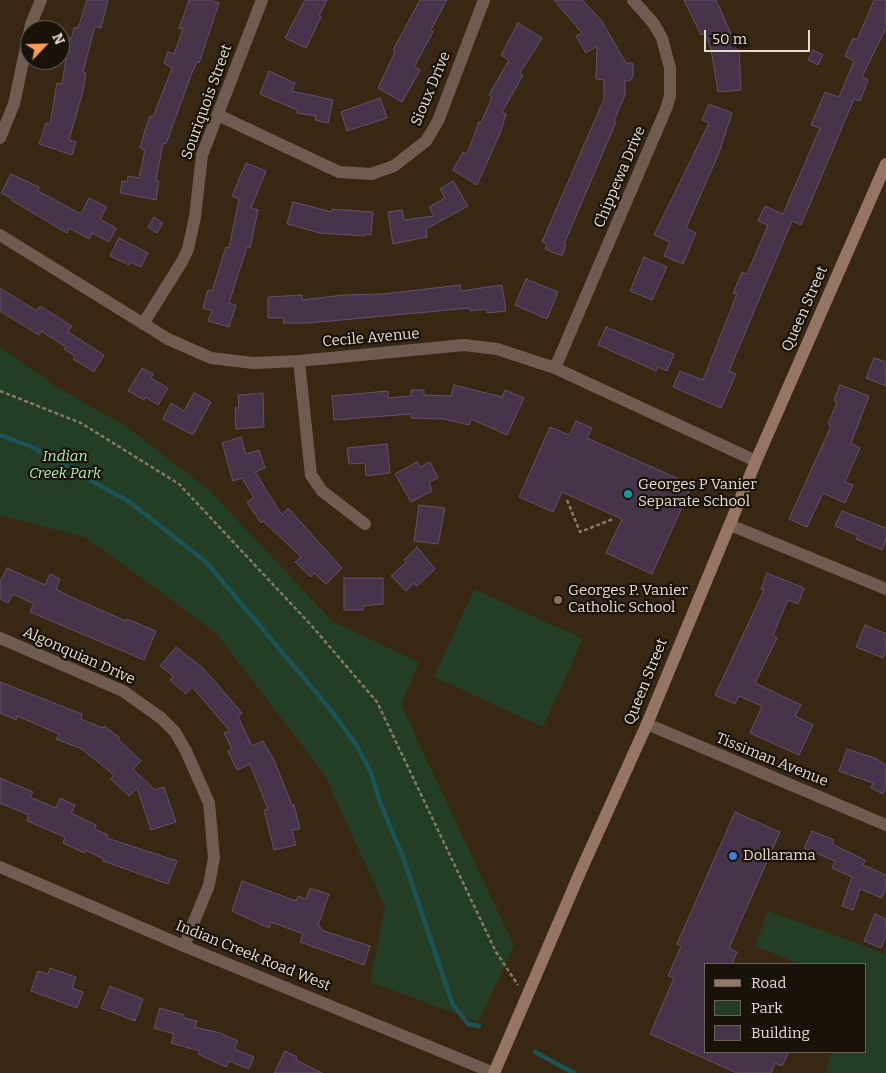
<!DOCTYPE html>
<html>
<head>
<meta charset="utf-8">
<style>
  body { margin:0 }
  #map { position:relative; width:886px; height:1073px; overflow:hidden; background:#382712; font-family:Bitter,serif }
  canvas { display:block }
  .legend { position:absolute; left:704px; top:963px; width:162px; height:90px; box-sizing:border-box; background:#191209; border:1px solid #6b6257; margin:0; padding:6px 9px; list-style:none; font-size:15px; color:#e6dacd }
  .legend li { display:flex; align-items:center; gap:10px; height:25px }
  .legend b { width:25px; border:1px solid #6b6257 }
  .north { position:absolute; left:20px; top:20px; width:50px; height:50px; box-sizing:border-box; background:#191209; border:1px solid #6b6257; border-radius:50%; rotate:66deg; font-size:14px; font-weight:700; line-height:20px; text-align:center; color:#e6dacd }
  .north::after { content:''; display:block; margin:auto; width:18px; height:22px; background:#fc9d54; clip-path:polygon(50% 0,100% 100%,50% 72%,0 100%) }
  .scale { position:absolute; left:704px; top:30px; width:106px; height:22px; box-sizing:border-box; border:2px solid #e6dacd; border-top:0; padding-left:6px; font-size:15px; line-height:18px; white-space:nowrap; color:#e6dacd; -webkit-text-stroke:4px #191209; paint-order:stroke }
</style>
</head>
<body>
<div id="map">
<canvas width="886" height="1073"></canvas>
<ul class="legend">
<li><b style="height:6px;background:#977565"></b>Road</li>
<li><b style="height:14px;background:#243e25"></b>Park</li>
<li><b style="height:14px;background:#46344a"></b>Building</li>
</ul>
<div class="north">N</div>
<div class="scale">50 m</div>
</div>
<script>
const c = document.querySelector('canvas').getContext('2d');
c.lineJoin = 'round';
function fill(path, color) { c.fillStyle = color; c.fill(path, 'evenodd'); }
const poly = rows => new Path2D(rows.map(r => 'M' + r).join(''));
function strokePath(path, color, width, dash) { c.strokeStyle = color; c.lineWidth = width; c.lineCap = dash ? 'butt' : 'round'; c.setLineDash(dash || []); c.stroke(path); }
function write(font, color, halo, rows, align = 'center') {
  c.font = font + ' Bitter,serif'; c.lineWidth = 4.5; c.setLineDash([]); c.textBaseline = 'middle'; c.strokeStyle = halo; c.fillStyle = color; for (const [text, x, y, turn = 0] of rows) {
    c.save(); c.translate(x, y); c.rotate((+turn || 0) * Math.PI / 180); c.textAlign = isNaN(turn) ? turn : align; if (halo) c.strokeText(text, 0, 0); c.fillText(text, 0, 0); c.restore();
  }
}
fill(poly([
  [0,347,58,388,126,426,211,492,333,622,419,662,401,705,514,946,478,1022,370,982,385,907,324,774,216,633,87,538,0,515],
  [474,589,583,639,543,727,434,677],
  [768,911,886,954,886,1073,825,1073,832,1052,865,1052,865,964,799,964,755,946]
]), '#243e25');
strokePath(poly([
  [0,435,32,447,131,503,206,562,330,709,357,746,371,773,380,802,403,857,452,1003,468,1024,479,1026],
  [535,1052,574,1073]
]), '#1b5356', 4.5);
const building = poly([
  [87,0,108,0,101,28,95,26,83,72,86,73,83,91,69,140,76,142,72,155,39,144,46,123,50,124,57,83,62,84,66,59,62,58,68,37,71,39,74,28,78,28,87,0],
  [189,0,209,0,219,3,199,63,197,62,191,75,166,144,163,143,156,181,159,181,156,200,120,193,122,181,127,182,128,176,139,178,145,150,140,148,145,130,150,116,153,117,172,68,164,63,168,52,174,54,183,29,179,28,189,0],
  [305,0,327,0,319,16,321,17,306,48,285,38,305,0],
  [420,0,447,0,431,30,433,32,414,67,420,70,402,102,378,88,395,52,393,50,420,0],
  [554,0,582,0,601,20,626,63,633,63,633,75,631,80,625,81,625,95,614,121,616,122,564,244,566,245,562,256,545,249,547,244,542,242,604,99,604,80,596,79,597,46,586,53,576,36,582,33,554,0],
  [684,0,716,0,739,52,741,90,718,92,711,49,705,33,701,35,684,0],
  [874,0,886,0,886,28,862,77,868,80,860,101,854,99,801,225,792,221,729,371,736,374,721,408,673,387,680,371,703,380,737,294,733,293,742,272,747,274,768,225,758,221,765,206,783,214,820,128,811,125,825,92,839,97,854,61,845,56,853,38,857,40,874,0],
  [518,23,542,38,520,73,523,75,502,112,506,114,501,131,477,185,453,170,463,152,467,154,479,122,481,123,492,97,489,95,509,60,501,55,518,23],
  [813,50,823,55,818,65,808,60,813,50],
  [269,71,295,83,292,91,333,100,328,123,315,120,316,116,297,113,297,110,260,94,269,71],
  [380,98,387,118,347,131,341,112,380,98],
  [709,104,732,113,719,153,686,228,696,233,683,264,664,256,670,242,654,235,709,123,702,120,709,104],
  [246,163,266,171,251,208,258,210,250,248,247,247,229,303,236,305,229,327,208,321,212,311,203,308,208,290,212,291,226,247,229,248,239,199,232,196,246,163],
  [11,174,39,187,38,191,81,214,89,198,107,207,100,219,116,228,109,242,92,233,89,239,69,228,67,233,11,200,12,198,1,193,11,174],
  [453,181,468,206,426,229,427,237,393,244,388,212,402,210,404,220,434,216,429,207,445,198,440,189,453,181],
  [293,202,332,212,332,209,373,212,371,235,365,234,365,236,320,233,287,224,293,202],
  [154,217,163,223,157,233,148,227,154,217],
  [119,238,148,253,141,267,130,262,129,265,110,256,119,238],
  [644,257,667,267,652,300,630,291,644,257],
  [526,279,558,292,547,319,515,305,526,279],
  [460,285,461,291,502,285,506,311,487,313,486,309,471,311,470,308,309,323,283,323,284,318,268,318,268,297,302,295,302,300,343,295,383,294,460,285],
  [0,288,37,311,40,306,72,326,68,332,104,355,94,372,73,359,75,356,64,349,66,347,41,331,39,335,0,311,0,288],
  [606,327,674,354,667,371,658,367,656,371,598,345,606,327],
  [874,358,886,362,886,386,866,378,874,358],
  [142,368,153,374,151,378,168,388,158,405,145,397,144,400,128,391,142,368],
  [454,385,502,397,505,390,524,398,507,435,471,419,469,425,444,419,411,418,411,414,334,420,332,396,388,391,388,398,411,396,411,390,424,390,424,395,451,396,454,385],
  [840,385,869,396,851,443,860,448,845,482,853,485,845,503,823,493,807,527,789,519,831,426,828,424,837,402,834,400,840,385],
  [194,393,211,402,193,435,163,419,171,403,184,411,194,393],
  [263,393,264,427,236,429,235,408,239,408,238,395,263,393],
  [576,421,592,428,587,438,692,485,652,574,606,553,622,519,562,492,553,512,519,497,550,427,569,435,576,421],
  [241,437,246,454,259,450,265,468,255,472,282,515,288,508,342,568,326,584,314,573,311,577,295,562,301,557,263,521,261,523,247,502,254,498,242,478,233,481,222,443,241,437],
  [387,444,390,473,366,476,365,463,349,464,347,448,387,444],
  [417,462,420,467,430,462,438,478,429,482,432,491,411,502,395,474,417,462],
  [419,505,445,508,438,544,414,541,419,505],
  [842,511,886,528,886,539,882,550,856,539,858,536,835,526,842,511],
  [417,547,435,569,417,586,414,583,406,591,391,576,406,562,404,560,417,547],
  [7,568,45,585,50,574,60,579,56,589,69,596,126,621,127,619,156,631,144,660,30,612,34,604,13,594,8,603,0,599,0,582,7,568],
  [767,573,804,588,798,604,788,600,773,635,777,638,755,683,801,705,795,716,813,725,799,755,750,733,762,706,739,696,735,704,715,695,764,590,761,589,767,573],
  [344,578,383,578,383,604,363,606,363,610,344,610,344,578],
  [865,625,886,634,886,650,883,658,856,647,865,625],
  [176,647,204,669,242,713,238,717,252,746,263,741,274,760,292,805,294,805,300,829,292,830,296,845,274,850,264,810,268,809,250,764,237,770,228,751,232,749,224,733,230,731,192,687,186,694,170,680,173,676,160,666,176,647],
  [0,682,82,714,81,719,103,728,104,726,120,738,118,739,141,761,133,769,155,790,164,787,176,822,151,830,137,788,129,796,111,779,114,775,82,749,56,739,59,734,17,716,16,720,0,713,0,682],
  [847,749,875,758,886,765,886,786,883,794,871,788,873,783,839,771,847,749],
  [0,778,33,792,30,797,56,808,60,798,75,805,71,813,96,825,95,829,108,835,107,838,177,861,168,884,103,861,104,859,85,850,84,853,63,843,65,837,27,821,29,815,0,803,0,778],
  [735,812,780,832,729,948,737,952,732,964,705,964,705,1052,789,1052,782,1066,775,1063,771,1073,737,1073,650,1034,674,978,668,976,681,946,677,944,735,812],
  [812,831,834,840,832,844,865,860,863,865,886,875,886,888,882,898,860,889,853,910,842,906,852,877,832,868,835,861,804,848,812,831],
  [242,881,296,901,298,896,306,899,310,888,329,894,318,926,322,928,321,930,370,946,364,965,300,942,303,934,271,922,269,928,232,911,242,881],
  [875,914,886,919,886,935,881,948,864,941,875,914],
  [50,968,76,977,72,988,83,992,77,1008,31,991,38,971,48,974,50,968],
  [110,986,143,999,135,1021,101,1008,110,986],
  [160,1008,184,1015,184,1018,197,1021,195,1027,220,1033,238,1041,234,1049,254,1057,249,1069,229,1061,226,1067,198,1054,200,1051,171,1043,174,1034,154,1028,160,1008],
  [285,1051,297,1057,296,1060,322,1073,274,1073,285,1051]
]);
fill(building, '#46344a');
strokePath(building, '#645168', 1);
strokePath(poly([
  [0,391,81,423,179,484,312,626,377,702,496,952,518,985],
  [567,500,580,532,613,519]
]), '#877867', 2.5, [4, 2.5]);
strokePath(poly([
  [218,115,339,172,371,174,394,166,426,141,438,121,484,0],
  [0,138,14,104,31,24,41,0],
  [0,235,168,339,211,358,253,363,299,361,464,345,497,349,555,368,756,461],
  [143,324,183,260,188,249,195,217,202,155,262,0],
  [299,361,311,475,322,491,365,524],
  [555,368,666,109,670,96,670,68,662,38,654,24,633,0],
  [730,525,886,589],
  [0,638,123,691,161,718,175,732,186,751,209,803,214,858,209,885,184,946],
  [647,724,886,825]
]), '#705b51', 12);
strokePath(poly([
  [0,867,184,946,494,1073]
]), '#705b51', 12);
strokePath(poly([
  [494,1073,582,868,647,724,756,461,886,164]
]), '#977565', 12);
for (const [x, y, r, color] of [
  [628,494,5,"#0f9aa8"],
  [558,600,5,"#8d6e63"],
  [733,856,5,"#3f7fe0"]
]) { const dot = new Path2D(); dot.arc(x, y, r, 0, 2 * Math.PI); c.fillStyle = color; c.fill(dot); strokePath(dot, '#191209', 2); }
write('15px', '#e6dacd', '#191209', [
  ["Sioux Drive",431,89,-67],
  ["Souriquois Street",207,102,-70],
  ["Chippewa Drive",620,177,-67],
  ["Queen Street",805,309,-66],
  ["Cecile Avenue",371,338,-5],
  ["Algonquian Drive",79,656,24],
  ["Queen Street",646,682,-68],
  ["Tissiman Avenue",772,760,22],
  ["Indian Creek Road West",253,956,22]
]);
write('italic 15px', '#aeebaf', '#191209', [
  ["Indian",65,457],
  ["Creek Park",65,474]
]);
write('15px', '#e6dacd', '#191209', [
  ["Georges P Vanier",638,485],
  ["Separate School",638,502],
  ["Georges P. Vanier",568,591],
  ["Catholic School",568,608],
  ["Dollarama",743,856]
], 'left');
</script>
</body>
</html>
